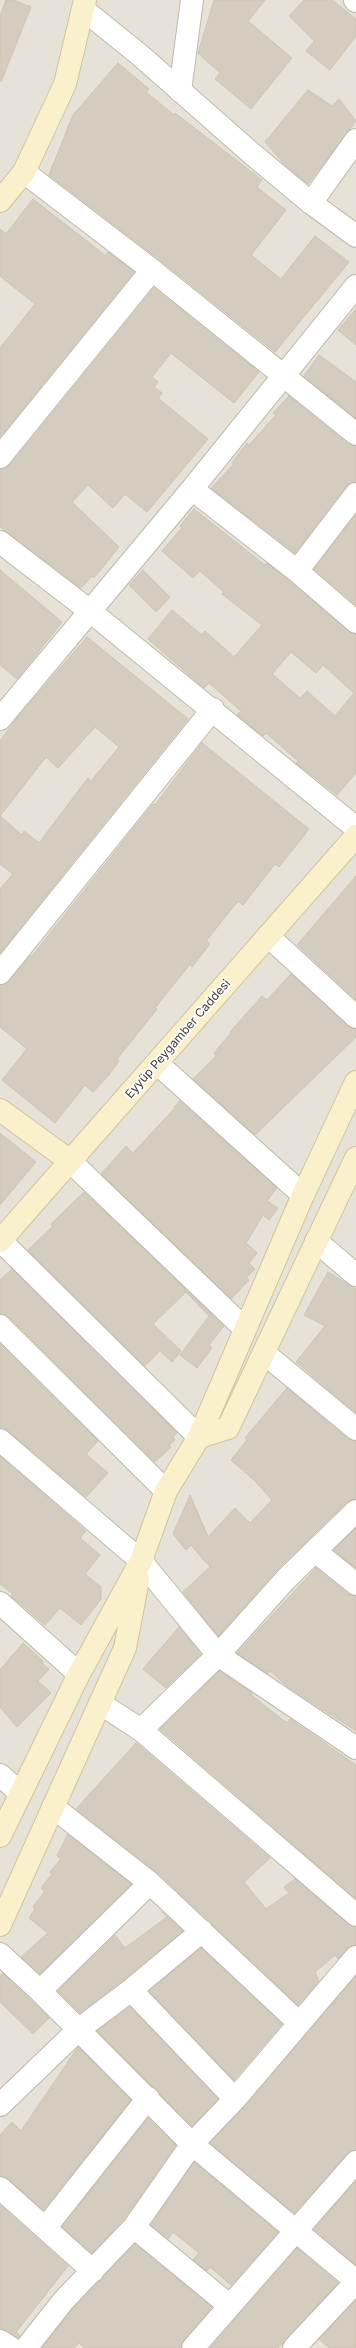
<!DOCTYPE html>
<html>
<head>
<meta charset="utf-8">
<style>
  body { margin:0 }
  canvas { display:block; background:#f3f0e9 }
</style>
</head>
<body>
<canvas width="356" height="2348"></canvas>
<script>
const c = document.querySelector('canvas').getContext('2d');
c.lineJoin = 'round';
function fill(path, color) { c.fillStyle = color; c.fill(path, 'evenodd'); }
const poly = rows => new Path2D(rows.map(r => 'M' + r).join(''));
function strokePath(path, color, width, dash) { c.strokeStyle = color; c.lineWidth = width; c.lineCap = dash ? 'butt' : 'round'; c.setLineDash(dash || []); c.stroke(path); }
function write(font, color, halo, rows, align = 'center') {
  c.font = font + ' Inter,sans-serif'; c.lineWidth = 3.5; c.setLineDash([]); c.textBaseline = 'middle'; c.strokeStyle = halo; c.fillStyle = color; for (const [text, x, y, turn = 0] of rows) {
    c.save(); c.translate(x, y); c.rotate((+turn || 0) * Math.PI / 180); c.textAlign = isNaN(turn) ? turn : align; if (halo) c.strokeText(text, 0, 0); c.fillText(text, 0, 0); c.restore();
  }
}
fill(poly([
  [0,0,356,0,356,2348,0,2348]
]), '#e6e2d7');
const building = poly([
  [6,0,13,0,31,7,1,82,0,16,6,0],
  [214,0,265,0,248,21,292,58,251,109,215,79,220,73,198,53,214,0],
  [304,0,332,0,356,19,356,36,330,70,306,51,314,41,289,16,304,0],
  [118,63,149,89,146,92,174,115,175,113,262,180,257,187,286,210,251,255,281,279,315,236,349,262,275,352,160,260,49,175,73,115,118,63],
  [308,90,332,106,339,99,356,121,308,184,286,166,265,142,308,90],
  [33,199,106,256,108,252,134,272,0,437,0,348,35,304,0,276,0,229,6,234,33,199],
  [154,288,259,372,234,403,171,353,152,377,158,382,154,387,162,393,158,398,208,439,147,512,125,494,113,508,88,485,72,502,119,547,94,578,92,576,81,588,0,527,0,469,10,465,154,288],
  [356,309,356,345,338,330,356,309],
  [319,355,356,382,356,418,304,376,319,355],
  [289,396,348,444,356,446,356,482,346,486,295,553,211,488,234,464,232,463,247,443,249,445,276,415,273,413,289,396],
  [194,509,265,565,267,563,289,581,348,631,356,634,356,773,337,795,296,763,298,761,266,733,263,736,237,715,241,711,209,683,204,688,148,639,172,610,202,635,205,631,234,657,262,625,222,594,224,592,200,571,193,578,162,551,182,528,180,526,194,509],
  [291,652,316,673,323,665,354,693,335,716,307,691,300,698,272,674,291,652],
  [356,515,356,605,314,569,356,515],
  [0,570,62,622,17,679,0,665,0,570],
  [143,570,170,597,156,612,129,585,143,570],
  [87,637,188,719,0,953,0,889,13,874,0,864,0,816,22,835,24,831,39,843,88,778,91,781,119,747,95,727,58,768,46,757,0,816,0,741,17,718,87,637],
  [202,743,309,829,279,867,275,864,243,905,238,901,206,941,210,944,192,967,190,964,155,1008,157,1009,117,1059,119,1061,108,1076,93,1092,85,1085,55,1123,2,1080,27,1049,0,1027,0,985,9,981,31,955,32,956,153,804,155,805,202,743],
  [356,876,356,1000,297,945,356,876],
  [291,974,348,1026,356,1029,356,1037,255,1135,193,1079,216,1056,214,1053,231,1033,230,1032,262,996,267,1000,291,974],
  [180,1101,277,1188,267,1201,278,1208,269,1220,263,1215,246,1243,257,1253,249,1263,255,1269,246,1278,249,1280,231,1299,101,1174,126,1146,133,1153,175,1108,174,1107,180,1101],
  [0,1133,36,1162,0,1205,0,1133],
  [84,1192,224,1326,209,1345,212,1348,197,1368,180,1355,209,1316,186,1292,153,1324,181,1351,172,1362,160,1351,145,1366,28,1250,53,1226,51,1224,84,1192],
  [12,1269,177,1433,173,1437,175,1440,169,1445,171,1447,155,1462,9,1317,0,1314,0,1280,12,1269],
  [328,1272,356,1289,356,1413,296,1362,325,1326,304,1315,328,1272],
  [0,1344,98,1441,86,1454,108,1473,86,1497,8,1431,0,1428,0,1344],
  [287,1388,348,1439,356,1441,356,1499,347,1502,277,1570,218,1636,183,1592,210,1567,191,1545,186,1550,173,1534,190,1495,208,1537,235,1508,250,1523,272,1500,255,1481,231,1460,247,1440,245,1438,287,1388],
  [0,1456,86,1531,80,1538,100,1555,85,1574,101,1587,101,1599,81,1625,60,1608,45,1625,11,1596,13,1594,0,1584,0,1456],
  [356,1528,356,1568,334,1550,356,1528],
  [316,1568,348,1594,356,1596,356,1731,288,1687,270,1671,268,1674,237,1653,316,1568],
  [179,1627,201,1654,166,1688,143,1669,179,1627],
  [23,1643,43,1661,42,1663,49,1669,38,1681,51,1693,17,1727,0,1707,0,1670,23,1643],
  [219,1671,252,1693,251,1695,287,1723,290,1719,356,1765,356,1899,160,1729,219,1671],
  [136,1743,270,1858,244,1882,266,1909,289,1893,284,1887,295,1879,348,1924,356,1927,356,1945,347,1949,338,1959,335,1955,315,1972,319,1981,298,2005,159,1874,76,1809,136,1743],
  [68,1834,131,1884,40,1974,21,1957,48,1933,29,1918,35,1909,33,1907,45,1891,41,1888,52,1874,50,1872,61,1859,57,1856,68,1834],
  [162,1912,183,1931,123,1980,80,2013,58,1991,115,1935,125,1948,167,1917,162,1912],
  [201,1948,282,2024,234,2080,149,1991,201,1948],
  [3,1973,49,2018,33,2034,0,2002,0,1976,3,1973],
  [356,1976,356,2150,347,2154,294,2213,210,2143,244,2107,356,1976],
  [130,2007,218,2099,192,2126,97,2031,130,2007],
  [78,2047,131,2100,43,2210,8,2179,0,2176,0,2135,12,2122,21,2131,78,2047],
  [148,2118,176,2145,124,2219,92,2253,62,2227,148,2118],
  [194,2162,278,2232,231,2285,210,2267,207,2271,193,2260,199,2253,173,2232,168,2239,151,2225,194,2162],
  [356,2181,356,2265,314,2229,356,2181],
  [0,2205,68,2266,16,2332,20,2336,18,2338,0,2329,0,2205],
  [135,2244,212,2307,184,2340,181,2348,84,2348,79,2343,74,2348,42,2348,73,2308,135,2244],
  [297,2248,338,2283,278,2348,210,2348,297,2248],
  [356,2300,356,2348,329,2348,319,2339,356,2300]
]);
fill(building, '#d4ccbf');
strokePath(building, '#cec4b3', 1);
const street = poly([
  [355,0,356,1],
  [84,10,141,56,251,153,311,203,356,236],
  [180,91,192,0],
  [24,172,152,270,356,434],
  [311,203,356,140],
  [0,457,152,270],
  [192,489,297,571,356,622],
  [0,542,90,611,356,828],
  [297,571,356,494],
  [0,719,192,489,356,286],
  [268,936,356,1017],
  [0,973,213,709],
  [158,1064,303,1195],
  [70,1161,245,1329],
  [1,1241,199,1437],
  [316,1241,356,1275],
  [0,1326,166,1491],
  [264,1353,356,1429],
  [0,1440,141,1561,218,1655,356,1748],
  [315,1551,356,1584],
  [0,1603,79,1674],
  [101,1704,141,1730,218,1655,286,1579,356,1511],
  [141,1730,356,1915],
  [0,1775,20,1793],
  [53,1807,150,1883,299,2023],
  [0,1954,40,1991,192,2144,356,2281],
  [131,1990,235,2099],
  [40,1991,150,1883],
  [0,2105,78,2030,131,1990,202,1931],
  [0,2188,93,2271],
  [46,2227,148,2098],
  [134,2227,230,2306],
  [0,2341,11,2348],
  [26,2348,64,2300,134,2227,192,2144,235,2099,356,1957],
  [193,2348,356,2162],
  [294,2348,356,2282]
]);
const secondary = poly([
  [0,201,24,172,65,84,85,0],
  [0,1110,70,1161],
  [0,1241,356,836],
  [199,1437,228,1428,356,1158],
  [0,1836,79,1674,141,1561,166,1491,199,1437,303,1195,356,1082],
  [0,1925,125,1648,138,1580]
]);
strokePath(street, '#beb8ac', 24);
strokePath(secondary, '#cfc49c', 24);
strokePath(street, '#fff', 22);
strokePath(secondary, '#faf1cc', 22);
write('12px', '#464138', '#fff', [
  ["Eyyüp Peygamber Caddesi",178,1039,-49]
]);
</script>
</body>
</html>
